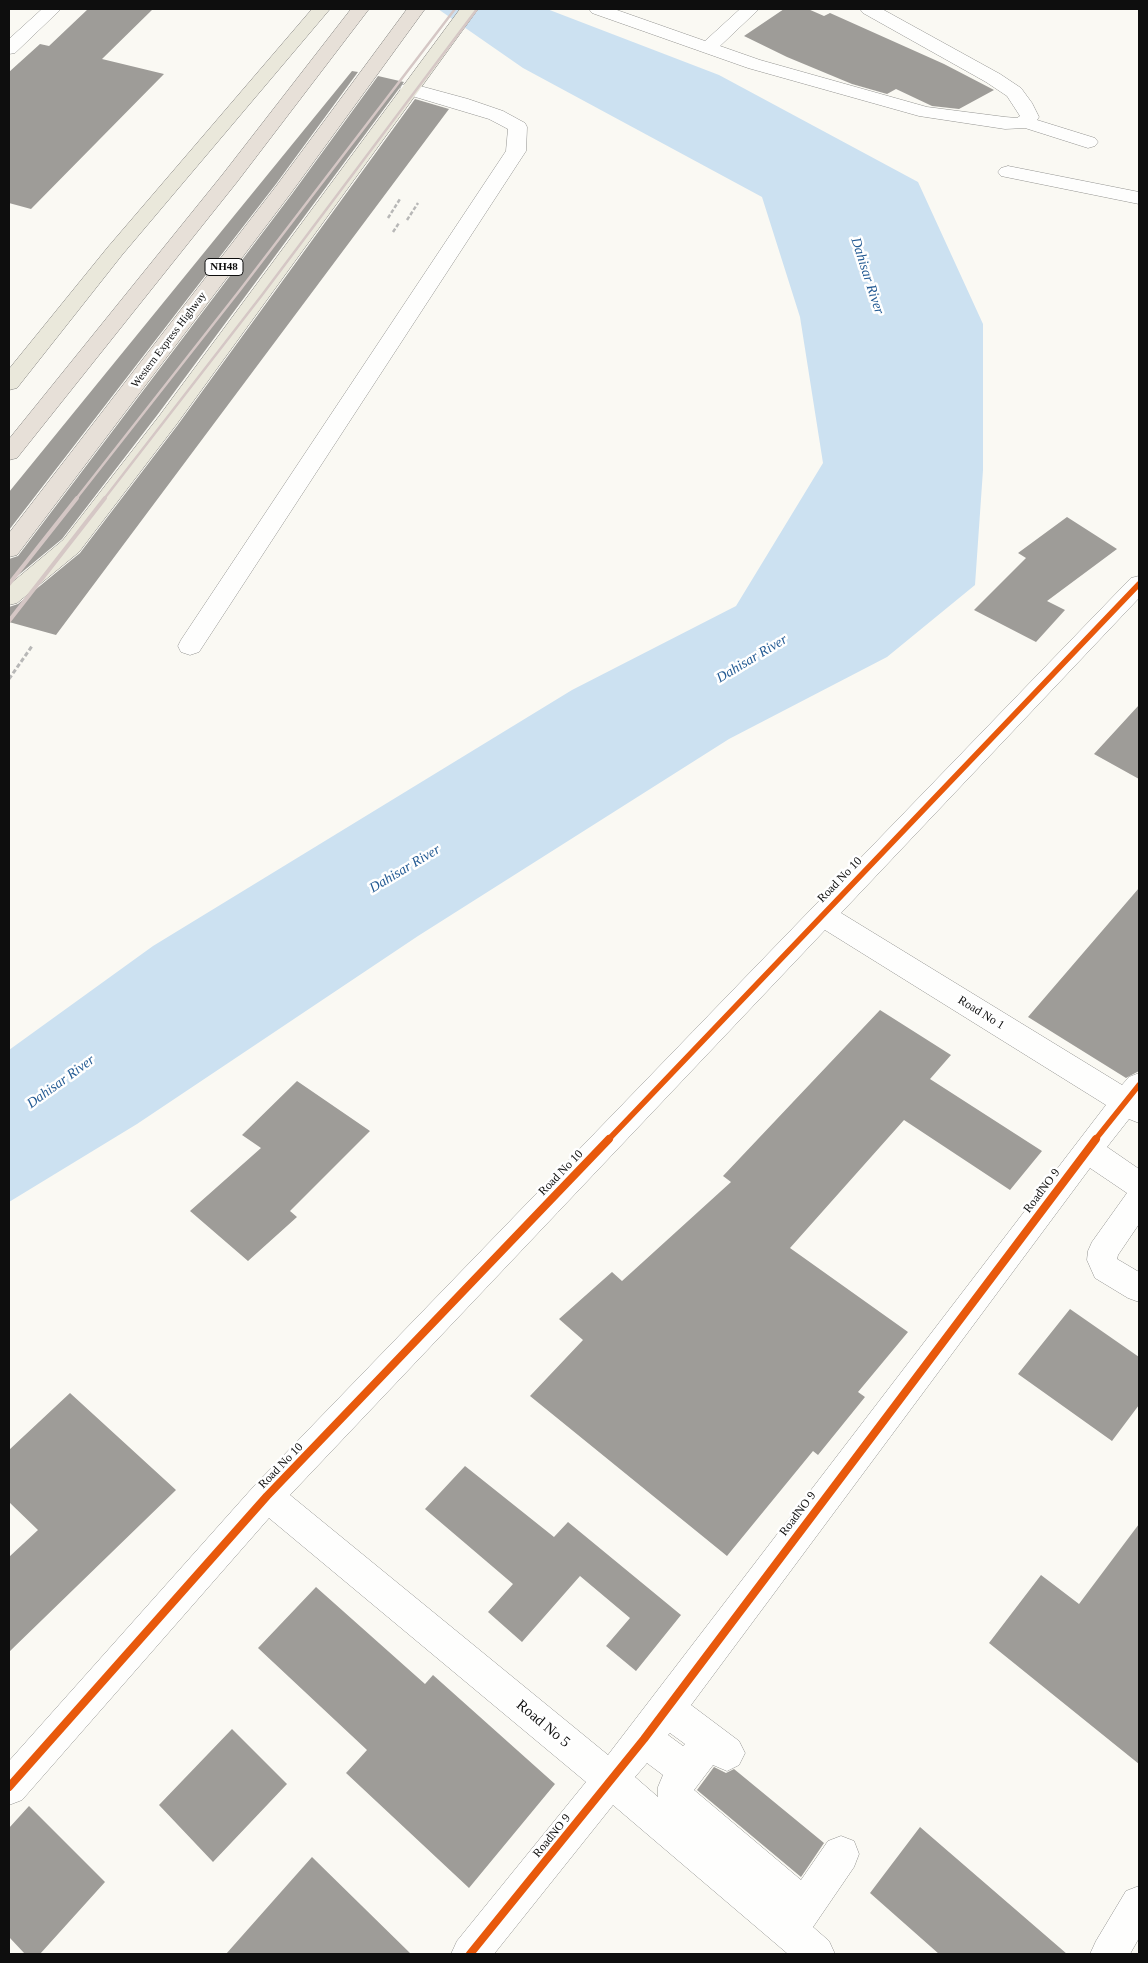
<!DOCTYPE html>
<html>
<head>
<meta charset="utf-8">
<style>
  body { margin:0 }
  #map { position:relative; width:1148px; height:1963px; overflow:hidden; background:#faf9f3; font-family:"Times New Roman",serif }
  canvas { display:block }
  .frame { position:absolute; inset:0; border:10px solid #0e0e0e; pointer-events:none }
</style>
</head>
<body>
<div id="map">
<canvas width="1148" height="1963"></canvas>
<div class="frame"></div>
</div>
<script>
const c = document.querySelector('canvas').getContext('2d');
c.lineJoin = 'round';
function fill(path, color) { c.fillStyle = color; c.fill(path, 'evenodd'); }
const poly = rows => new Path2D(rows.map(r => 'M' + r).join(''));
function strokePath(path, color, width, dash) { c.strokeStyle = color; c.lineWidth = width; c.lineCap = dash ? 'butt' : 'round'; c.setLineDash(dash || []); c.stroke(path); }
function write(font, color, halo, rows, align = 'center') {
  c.font = font + ' "Times New Roman",serif'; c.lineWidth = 5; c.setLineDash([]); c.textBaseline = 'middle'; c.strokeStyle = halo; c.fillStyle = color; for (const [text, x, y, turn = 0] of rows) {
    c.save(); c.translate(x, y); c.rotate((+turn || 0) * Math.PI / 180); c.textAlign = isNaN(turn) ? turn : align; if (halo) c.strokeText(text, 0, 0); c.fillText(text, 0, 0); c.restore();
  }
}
fill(poly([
  [438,9,547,9,719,75,918,182,983,324,983,470,975,585,887,657,729,739,418,936,137,1124,9,1202,9,1050,153,946,572,690,736,606,823,463,800,317,762,197,523,68]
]), '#cce1f1');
fill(poly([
  [88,9,153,9,102,59,164,74,31,209,9,203,9,72,40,44,49,46],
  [784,9,808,9,824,16,830,13,944,64,994,90,959,109,932,106,896,89,887,94,852,84,787,57,744,36],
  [352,71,358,72,276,184,9,530,9,492],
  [378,76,404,82,158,414,62,539,9,583,9,559,18,556,292,194],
  [415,99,449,109,56,635,9,622,9,607,18,604,80,553,177,426],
  [1067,517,1117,549,1047,601,1065,610,1036,642,974,610,1026,558,1018,553],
  [1139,705,1139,779,1094,754],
  [1139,888,1139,1071,1126,1078,1028,1017],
  [880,1010,951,1055,930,1079,1042,1151,1010,1190,904,1120,790,1248,908,1332,858,1392,865,1397,818,1455,813,1451,727,1556,530,1396,583,1340,559,1319,612,1272,622,1281,731,1182,723,1176],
  [297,1081,370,1131,290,1211,297,1217,248,1261,190,1211,261,1148,242,1135],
  [1070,1309,1139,1357,1139,1405,1112,1441,1018,1374],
  [70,1393,176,1490,9,1652,9,1557,38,1530,9,1502,9,1450],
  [465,1466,554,1537,568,1522,681,1615,636,1671,606,1646,630,1618,580,1576,522,1642,488,1612,513,1584,425,1509],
  [1139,1524,1139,1764,989,1643,1041,1575,1079,1604],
  [316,1587,425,1684,433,1675,555,1784,469,1888,346,1773,367,1750,258,1648],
  [232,1729,287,1784,213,1862,159,1805],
  [714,1767,726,1773,734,1769,824,1843,801,1877,697,1790],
  [29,1806,105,1882,40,1954,25,1954,9,1937,9,1828],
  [920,1827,1067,1954,939,1954,870,1893],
  [312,1857,411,1954,226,1954]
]), '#9e9c98');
const minor = poly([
  [42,9,61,9,15,53,9,54,9,39,42,9],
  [589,9,614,9,705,41,740,9,759,9,720,46,760,60,927,107,1005,117,1017,118,1020,116,1007,96,986,82,863,13,860,9,882,9,1000,74,1021,88,1032,103,1039,117,1037,120,1095,138,1098,142,1095,146,1088,148,1025,128,1005,129,919,116,748,68,592,13,589,9],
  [409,83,468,99,503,111,525,123,527,127,526,151,199,652,190,655,181,652,178,646,181,640,506,151,508,129,489,119,402,93,400,89,402,85,409,83],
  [1008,166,1139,192,1139,204,1001,176,998,172,1001,168,1008,166],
  [1139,576,1139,598,841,913,1122,1085,1129,1077,1139,1073,1139,1123,1129,1119,1107,1147,1139,1169,1139,1224,1118,1255,1117,1259,1139,1272,1139,1302,1128,1298,1095,1278,1087,1260,1088,1251,1092,1242,1127,1193,1090,1168,691,1705,739,1741,745,1753,739,1765,727,1771,713,1765,694,1790,801,1880,828,1841,841,1836,854,1841,859,1854,854,1867,813,1927,829,1941,835,1954,788,1954,613,1805,494,1954,451,1954,457,1941,586,1782,269,1518,22,1800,9,1805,9,1761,255,1485,1131,578,1139,576],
  [825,930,1106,1105,608,1755,290,1495,825,930],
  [670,1733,685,1744,683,1746,668,1735,670,1733],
  [647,1763,663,1775,658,1787,658,1797,635,1777,647,1763],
  [1139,1886,1139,1938,1130,1954,1090,1954,1096,1941,1126,1891,1139,1886]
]);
const major = poly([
  [312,9,330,9,122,255,17,388,9,390,9,369,108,247,312,9],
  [460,9,478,9,176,425,79,552,17,603,9,605,9,585,63,540,160,415,460,9]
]);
const highway = poly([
  [351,9,369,9,237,182,17,458,9,460,9,439,223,174,351,9],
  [407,9,425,9,291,193,17,555,9,557,9,533,277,185,407,9]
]);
strokePath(minor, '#949491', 1);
strokePath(major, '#82817e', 1);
strokePath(highway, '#82817e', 1);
strokePath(poly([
  [388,218,400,199],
  [407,220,418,203],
  [393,232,399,223]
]), '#b8b8b7', 2.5, [4, 2]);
strokePath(poly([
  [9,679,32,646]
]), '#b8b8b7', 3, [4.5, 2.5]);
fill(minor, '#fefefd');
fill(major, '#eae8db');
fill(highway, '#e7e0d8');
strokePath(poly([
  [76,499,240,290,455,9],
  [104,499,262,295,477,9]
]), '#d5c7c5', 2.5);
strokePath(poly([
  [9,584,77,498],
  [9,621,105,498]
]), '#d5c7c5', 4);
strokePath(poly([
  [608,1140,1139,584],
  [1095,1140,1139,1085]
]), '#e8590c', 5.5);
strokePath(poly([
  [9,1787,267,1496,609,1139],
  [470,1954,644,1739,1096,1139]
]), '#e8590c', 8);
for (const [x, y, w] of [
  [224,267,38]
]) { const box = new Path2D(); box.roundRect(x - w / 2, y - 8.5, w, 17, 4); c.fillStyle = '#fff'; c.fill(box); strokePath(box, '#0e0e0e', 1); }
write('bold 11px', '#0e0e0e', null, [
  ["NH48",224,267]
]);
write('11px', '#0e0e0e', '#fff', [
  ["Western Express Highway",169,340,-53]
]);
write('12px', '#0e0e0e', '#fff', [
  ["Road No 10",840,880,-46],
  ["Road No 1",981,1013,32],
  ["Road No 10",561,1173,-46],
  ["RoadNO 9",1042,1191,-53],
  ["Road No 10",281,1466,-46],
  ["RoadNO 9",798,1514,-53],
  ["RoadNO 9",552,1836,-51]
]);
write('italic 14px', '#235a93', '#fff', [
  ["Dahisar River",867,276,72],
  ["Dahisar River",752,659,-31],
  ["Dahisar River",405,869,-31],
  ["Dahisar River",61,1082,-36]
]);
write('15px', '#0e0e0e', '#fff', [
  ["Road No 5",543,1724,40]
]);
</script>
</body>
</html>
